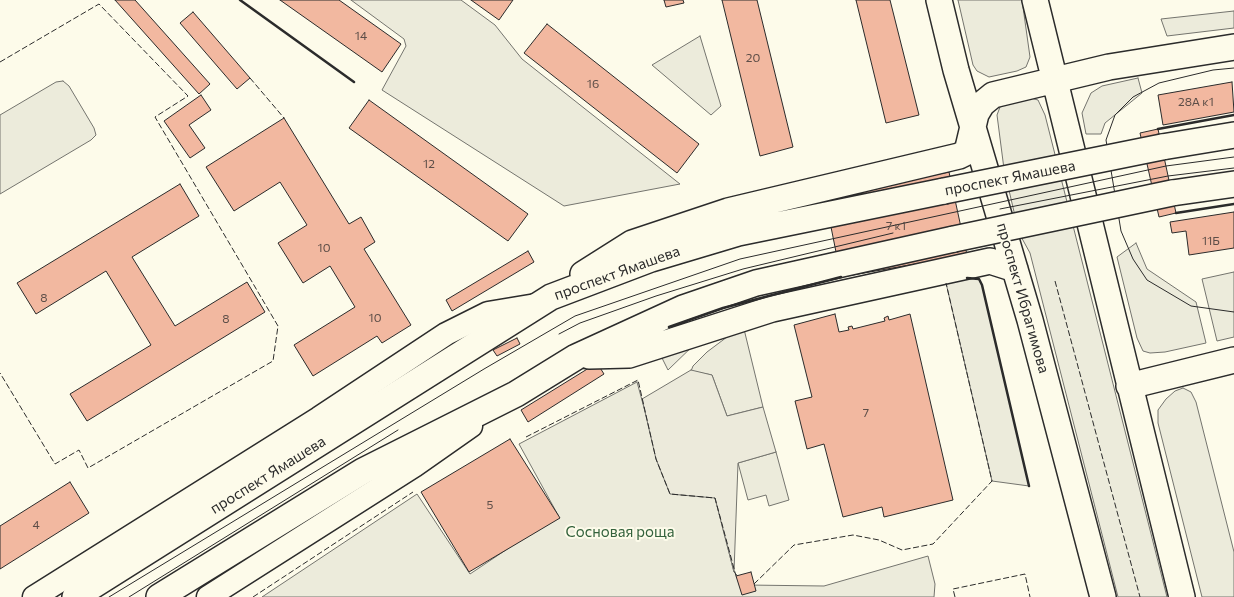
<!DOCTYPE html>
<html>
<head>
<meta charset="utf-8">
<style>
  body { margin:0 }
  canvas { display:block; background:#fdfbea }
</style>
</head>
<body>
<canvas width="1234" height="597"></canvas>
<script>
const c = document.querySelector('canvas').getContext('2d');
c.lineJoin = 'round';
function fill(path, color) { c.fillStyle = color; c.fill(path, 'evenodd'); }
const poly = rows => new Path2D(rows.map(r => 'M' + r).join(''));
function strokePath(path, color, width, dash) { c.strokeStyle = color; c.lineWidth = width; c.lineCap = dash ? 'butt' : 'round'; c.setLineDash(dash || []); c.stroke(path); }
function write(font, color, halo, rows, align = 'center') {
  c.font = font + ' Commissioner,sans-serif'; c.lineWidth = 4; c.setLineDash([]); c.textBaseline = 'middle'; c.strokeStyle = halo; c.fillStyle = color; for (const [text, x, y, turn = 0] of rows) {
    c.save(); c.translate(x, y); c.rotate((+turn || 0) * Math.PI / 180); c.textAlign = isNaN(turn) ? turn : align; if (halo) c.strokeText(text, 0, 0); c.fillText(text, 0, 0); c.restore();
  }
}
const green = poly([
  [351,0,461,0,495,25,522,59,680,184,564,206,382,90,406,46,404,39,351,0],
  [958,0,1022,0,1030,57,1026,67,1017,71,989,77,977,71,973,65,958,0],
  [1234,11,1234,28,1167,36,1161,19,1234,11],
  [700,36,721,106,711,115,652,65,700,36],
  [1138,78,1142,93,1105,123,1101,134,1086,134,1082,113,1091,93,1102,86,1138,78],
  [63,81,69,86,94,128,96,135,91,140,0,194,0,115,56,82,63,81],
  [1027,97,1038,100,1045,115,1167,597,1118,597,1030,253,1019,233,1004,169,997,115,1000,107,1006,103,1027,97],
  [1136,243,1147,269,1196,302,1206,343,1165,352,1150,353,1143,351,1137,338,1117,257,1136,243],
  [1234,272,1234,337,1217,341,1202,279,1234,272],
  [969,278,979,279,982,285,1029,486,992,481,946,283,969,278],
  [743,325,763,407,727,416,712,375,691,371,693,366,707,352,743,325],
  [699,340,668,370,660,354,699,340],
  [637,382,654,444,715,498,734,572,747,585,824,586,928,556,935,584,934,597,262,597,417,494,470,574,558,515,519,444,637,382],
  [1183,388,1191,392,1196,402,1234,552,1234,597,1202,597,1158,423,1158,410,1166,399,1175,391,1183,388],
  [776,452,789,500,769,506,766,495,748,500,738,463,776,452]
]);
fill(green, '#ecebdb');
strokePath(green, '#74746e', 1);
const parking = poly([
  [691,370,712,375,727,416,763,407,776,452,738,463,734,572,715,498,670,494,656,459,642,399,691,370]
]);
fill(parking, '#eceadb');
strokePath(parking, '#74746e', 1);
const building = poly([
  [115,0,135,0,210,84,199,94,115,0],
  [280,0,339,0,401,44,382,72,280,0],
  [471,0,513,0,499,20,471,0],
  [664,0,683,0,684,3,666,7,664,0],
  [722,0,757,0,793,147,760,156,722,0],
  [856,0,890,0,919,115,886,123,856,0],
  [193,12,250,78,237,89,180,23,193,12],
  [547,24,699,144,677,173,524,53,547,24],
  [1232,82,1234,112,1163,125,1158,95,1232,82],
  [201,95,211,110,189,125,205,148,190,158,164,121,201,95],
  [369,100,528,214,508,241,349,128,369,100],
  [284,118,349,224,361,217,375,242,364,249,411,325,382,343,377,336,313,376,294,345,355,307,330,266,303,283,278,243,307,225,280,182,234,211,206,167,284,118],
  [1158,129,1176,213,1159,217,1140,133,1158,129],
  [949,172,967,255,841,277,825,197,949,172],
  [180,184,199,216,132,257,175,326,247,282,265,312,87,421,70,394,151,345,106,271,36,314,17,283,180,184],
  [1234,212,1234,248,1189,255,1186,231,1172,233,1170,222,1234,212],
  [528,251,534,262,452,311,446,300,528,251],
  [835,314,839,332,849,330,848,327,852,326,853,329,885,321,884,318,888,316,889,320,910,314,953,500,884,517,882,507,843,517,824,444,807,449,795,401,812,397,794,325,835,314],
  [517,338,520,344,497,356,493,350,517,338],
  [597,363,604,374,528,422,521,410,597,363],
  [510,439,560,518,469,572,421,492,510,439],
  [70,482,89,513,0,569,0,526,70,482],
  [751,572,756,591,742,595,736,576,751,572]
]);
fill(building, '#f2b8a0');
strokePath(building, '#2b2b2b', 1);
const secondary = poly([
  [34,597,319,418,446,334,488,313,536,305],
  [208,597,414,466,471,426]
]);
const primary = poly([
  [939,0,956,70,1030,320,1103,597],
  [1035,0,1182,597],
  [1162,147,1234,135],
  [1172,193,1234,184],
  [583,274,632,243,728,211,959,156,967,152,976,114,982,104,993,95,1109,67,1234,47],
  [589,356,629,355,772,309,990,261,1015,269],
  [1129,386,1234,360],
  [75,597,551,297,651,259,738,233,944,191],
  [159,597,363,471,516,394,576,357,683,308,756,283,954,239]
]);
strokePath(secondary, '#2b2b2b', 25);
strokePath(primary, '#2b2b2b', 28);
strokePath(secondary, '#fdfbea', 22);
strokePath(primary, '#fdfbea', 25);
strokePath(poly([
  [1234,68,1213,70,1159,83,1133,97,1115,115,1106,140,1121,231,1133,259,1147,280,1191,306,1234,312],
  [1000,209,1168,176,1234,168],
  [559,334,580,323,656,296,743,269,893,233],
  [109,597,484,369,575,316,740,259,1166,166,1234,157],
  [129,597,398,430]
]), '#2b2b2b', 1);
const primaryBridge = poly([
  [944,191,1162,147],
  [954,239,1172,193]
]);
strokePath(primaryBridge, '#2b2b2b', 28, []);
strokePath(primaryBridge, '#fdfbea', 25);
strokePath(poly([
  [0,62,99,4,188,96,155,117,278,326,273,361,88,468,79,450,55,464,0,373],
  [250,78,284,118],
  [1055,281,1140,597],
  [526,437,638,380,656,459,670,494,715,498,736,576],
  [754,584,794,545,853,535,879,540,902,550,933,544,992,481,946,283],
  [253,597,413,492],
  [955,597,953,589,1025,574,1030,597]
]), '#2b2b2b', 1, [6, 2.5]);
strokePath(poly([
  [240,0,354,82],
  [1158,129,1234,115],
  [1176,213,1234,204],
  [967,278,979,279,982,285,1029,486],
  [669,327,723,308,841,277]
]), '#2b2b2b', 2.5);
write('12px', '#5d4e48', null, [
  ["14",361,36],
  ["20",753,58],
  ["16",593,84],
  ["28А к1",1196,102],
  ["12",429,164],
  ["7 к1",896,226],
  ["11Б",1211,241],
  ["10",324,248],
  ["8",44,298],
  ["10",375,318],
  ["8",226,319],
  ["7",866,413],
  ["5",490,505],
  ["4",36,525]
]);
write('15px', '#2b2b2b', '#fdfbea', [
  ["проспект Ямашева",1010,178,-11],
  ["проспект Ямашева",617,273,-20],
  ["проспект Ибрагимова",1023,298,74],
  ["проспект Ямашева",268,475,-32]
]);
write('15px', '#34623c', '#fdfbea', [
  ["Сосновая роща",620,532]
]);
</script>
</body>
</html>
